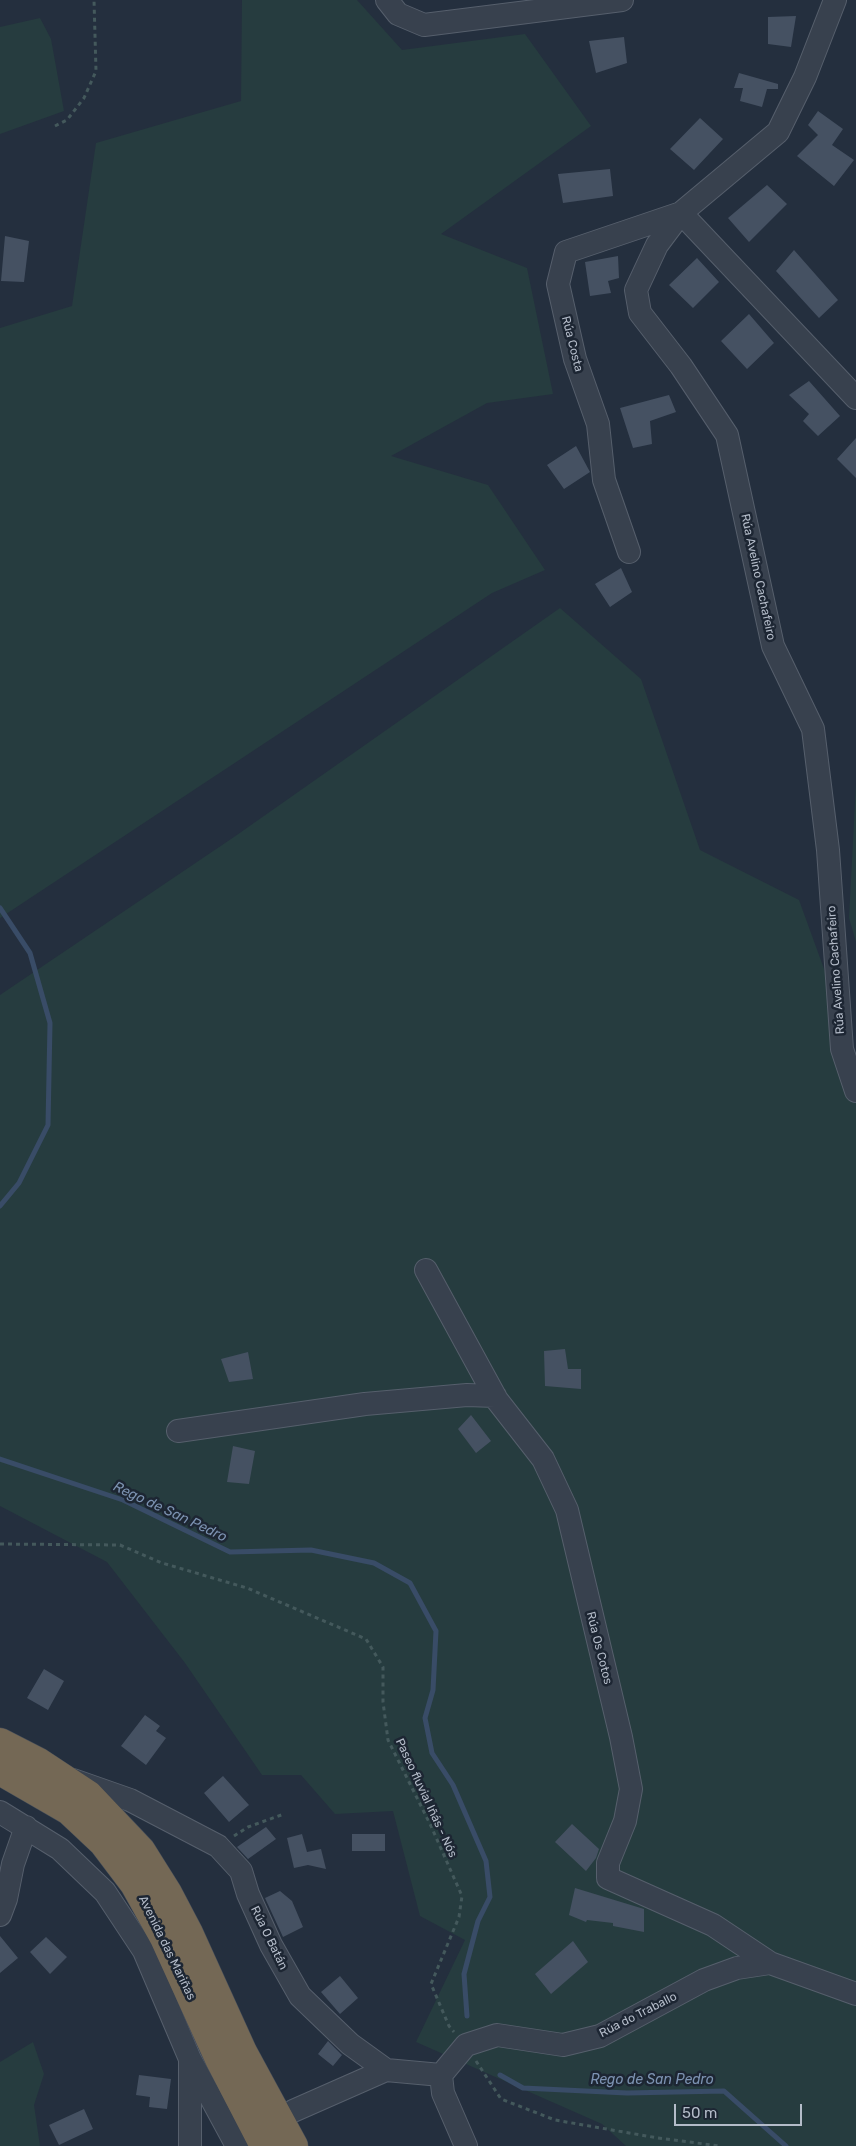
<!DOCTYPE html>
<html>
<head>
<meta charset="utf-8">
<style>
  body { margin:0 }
  #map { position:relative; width:856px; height:2146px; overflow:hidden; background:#242f3e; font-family:Rubik,sans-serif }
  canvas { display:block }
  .scale { position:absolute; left:674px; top:2104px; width:128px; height:22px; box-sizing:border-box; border:2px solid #b4bcc9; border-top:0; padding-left:6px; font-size:15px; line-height:18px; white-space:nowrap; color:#b4bcc9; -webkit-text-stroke:4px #1d2633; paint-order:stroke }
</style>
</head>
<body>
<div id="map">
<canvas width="856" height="2146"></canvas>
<div class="scale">50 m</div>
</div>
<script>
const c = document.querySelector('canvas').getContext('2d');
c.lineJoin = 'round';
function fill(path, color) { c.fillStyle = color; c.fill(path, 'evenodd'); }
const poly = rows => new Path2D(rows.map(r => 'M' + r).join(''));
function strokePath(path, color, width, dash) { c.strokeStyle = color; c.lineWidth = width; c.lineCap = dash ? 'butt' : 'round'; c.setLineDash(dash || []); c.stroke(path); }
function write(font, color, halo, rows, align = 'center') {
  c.font = font + ' Rubik,sans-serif'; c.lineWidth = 5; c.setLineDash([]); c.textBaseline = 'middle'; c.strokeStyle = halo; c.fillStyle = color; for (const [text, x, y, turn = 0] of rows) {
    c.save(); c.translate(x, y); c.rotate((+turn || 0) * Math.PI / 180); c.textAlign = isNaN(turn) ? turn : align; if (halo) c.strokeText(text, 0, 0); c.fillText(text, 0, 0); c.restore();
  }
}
fill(poly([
  [242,0,357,0,402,50,525,34,591,126,441,234,527,268,553,394,487,403,391,456,488,485,545,570,492,593,0,918,0,328,72,306,96,143,241,101],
  [40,18,51,39,64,111,0,134,0,27],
  [560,608,641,679,700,850,799,900,856,1057,856,2146,626,2146,602,2124,416,2042,465,1940,420,1916,393,1811,335,1814,301,1775,262,1775,185,1663,107,1562,0,1506,0,995,234,837],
  [856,783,856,942,849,918],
  [33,2042,44,2074,34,2105,40,2146,0,2146,0,2062]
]), '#263c3f');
strokePath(poly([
  [0,908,30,953,50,1023,48,1125,19,1183,0,1206],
  [0,1459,123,1500,230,1552,311,1550,374,1563,410,1583,436,1631,433,1690,425,1718,432,1753,453,1785,486,1861,490,1897,478,1921,464,1974,467,2016],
  [500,2075,523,2088,627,2093,724,2091,786,2146]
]), '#394c67', 5);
fill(poly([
  [796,16,791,47,768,44,768,17],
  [624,37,627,63,596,73,589,41],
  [739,73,778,84,778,89,767,89,762,107,740,101,743,88,734,88],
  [818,111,843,129,832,145,854,160,834,186,797,156,818,135,808,125],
  [700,118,723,139,694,170,670,149],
  [610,169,613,196,563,203,558,174],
  [767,185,787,204,749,242,728,218],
  [5,236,29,241,24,282,1,281],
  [794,250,838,300,819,318,776,271],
  [618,256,619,278,608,281,611,293,590,296,585,262],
  [697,258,719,282,693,308,669,285],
  [749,314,774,343,747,369,721,341],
  [809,381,840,416,818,436,803,421,809,414,789,395],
  [669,395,676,412,650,421,652,444,633,448,620,408],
  [856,438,856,478,837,459],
  [576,446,590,472,564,489,547,465],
  [621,568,632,592,610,607,595,584],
  [565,1349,568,1369,581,1369,581,1389,545,1386,544,1351],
  [248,1352,253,1379,229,1382,221,1359],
  [471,1415,491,1441,476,1453,458,1429],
  [233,1446,255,1451,249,1484,227,1482],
  [44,1669,64,1681,48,1710,27,1698],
  [145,1715,160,1726,156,1731,166,1738,146,1765,121,1746],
  [223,1776,249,1805,229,1822,204,1793],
  [572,1824,599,1849,596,1858,586,1871,555,1842],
  [266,1827,276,1839,248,1859,237,1847],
  [302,1834,307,1852,321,1849,326,1869,308,1865,294,1868,287,1838],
  [352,1834,385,1834,385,1851,352,1851],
  [575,1888,644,1909,644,1932,613,1926,613,1923,587,1920,586,1922,569,1915],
  [280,1891,292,1901,303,1927,283,1937,265,1898],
  [0,1936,18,1958,0,1973],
  [46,1937,67,1957,50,1974,30,1952],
  [573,1941,588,1962,551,1994,535,1974],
  [340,1976,358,1998,340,2014,321,1992],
  [328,2041,342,2055,333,2066,318,2054],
  [139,2075,171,2079,167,2109,149,2107,150,2097,136,2095],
  [84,2109,93,2129,59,2145,49,2125]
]), '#455162');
const minor = poly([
  [387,0,398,14,424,25,622,0],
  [835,0,805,77,778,132,681,213,657,245,636,290,640,313,681,366,727,435,773,646,813,729,828,850,842,1049,856,1091],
  [629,552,604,480,598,424,575,359,558,284,566,252,681,213,856,398],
  [426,1270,497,1400,543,1459,567,1510,621,1737,631,1789,625,1821,608,1863,608,1878,713,1925,770,1963],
  [178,1431,365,1404,467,1395,495,1396],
  [73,1780,130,1800,218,1846,241,1871,248,1894,271,1945,300,1996,350,2044,386,2070],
  [0,1812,60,1849,105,1892,144,1951,190,2059,237,2146],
  [0,1915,6,1899,13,1864,26,1827],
  [293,2111,386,2070,441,2075],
  [190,2146,190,2062],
  [466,2146,443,2093,441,2075,466,2045,497,2035,563,2045,600,2036,704,1980,737,1968,770,1963,856,1994]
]);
const highway = poly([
  [0,1742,39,1762,89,1795,141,1850,168,1893,189,1933,243,2052,294,2146],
  [0,1771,69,1811,103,1843,134,1884,164,1938,219,2059,264,2146]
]);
strokePath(minor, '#565f6c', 24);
strokePath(highway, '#434c59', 29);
strokePath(poly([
  [55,126,67,120,84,98,96,71,94,0],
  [0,1544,120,1545,162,1563,247,1588,366,1639,383,1667,383,1702,388,1740,431,1826,462,1896,459,1917,431,1984,449,2026,454,2032],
  [234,1836,248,1827,284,1814],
  [476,2061,501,2099,555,2120,658,2138,720,2146]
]), '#44595c', 3, [4, 4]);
strokePath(minor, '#38414e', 22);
strokePath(highway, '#746855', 28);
write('12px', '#b4bcc9', '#1d2633', [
  ["Rúa Costa",572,344,76],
  ["Rúa Avelino Cachafeiro",758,577,78],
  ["Rúa Avelino Cachafeiro",836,970,-94],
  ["Rúa Os Cotos",599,1648,76],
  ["Paseo fluvial Iñás - Nós",426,1798,65],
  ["Rúa O Batán",269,1938,64],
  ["Avenida das Mariñas",167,1948,64],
  ["Rúa do Traballo",638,2015,-27]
]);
write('italic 14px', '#7c92b1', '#1d2633', [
  ["Rego de San Pedro",170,1512,25],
  ["Rego de San Pedro",652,2080]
]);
</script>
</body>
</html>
